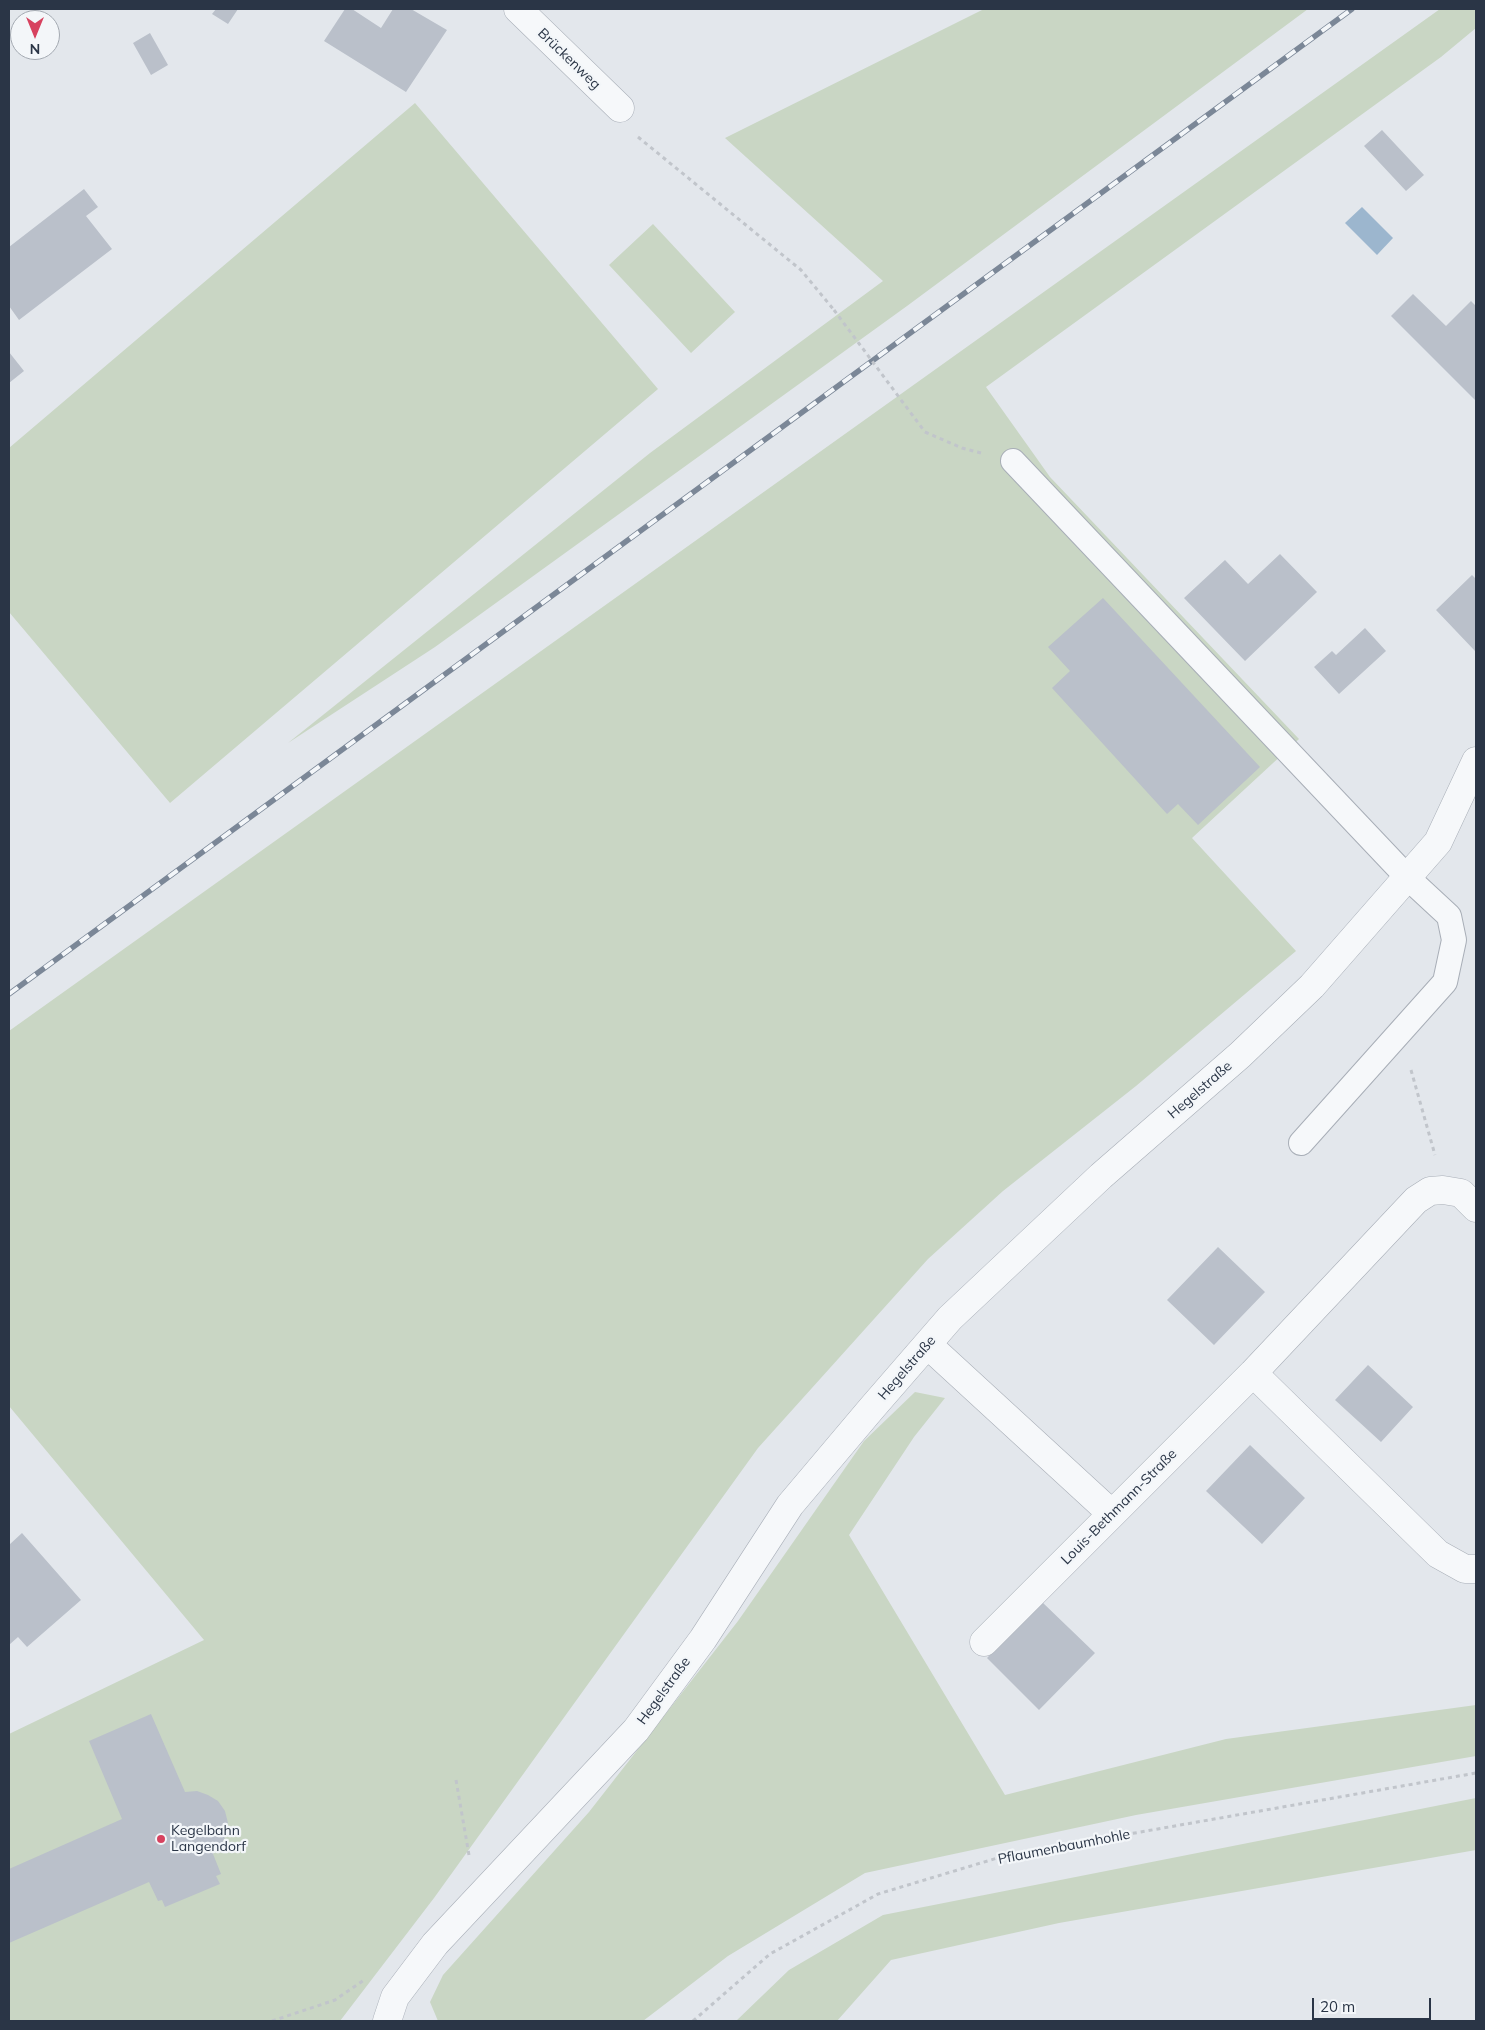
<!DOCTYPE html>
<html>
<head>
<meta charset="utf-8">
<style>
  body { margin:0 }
  #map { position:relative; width:1485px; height:2030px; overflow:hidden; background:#e3e7ec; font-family:Mulish,sans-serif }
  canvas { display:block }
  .frame { position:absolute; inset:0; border:10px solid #2a3546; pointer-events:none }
  .north { position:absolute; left:10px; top:10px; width:50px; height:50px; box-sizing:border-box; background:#f3f6f9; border:1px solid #a3a9b1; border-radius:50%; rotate:180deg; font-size:14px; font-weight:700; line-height:20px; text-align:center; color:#2a3546 }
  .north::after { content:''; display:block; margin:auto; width:18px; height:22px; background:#d7425f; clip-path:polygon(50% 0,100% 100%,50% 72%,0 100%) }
  .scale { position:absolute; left:1312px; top:1998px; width:119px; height:22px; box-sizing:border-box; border:2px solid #2a3546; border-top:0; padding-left:6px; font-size:15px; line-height:18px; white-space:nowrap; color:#2a3546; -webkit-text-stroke:4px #f3f6f9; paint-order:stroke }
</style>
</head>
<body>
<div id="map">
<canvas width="1485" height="2030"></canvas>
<div class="frame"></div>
<div class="north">N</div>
<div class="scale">20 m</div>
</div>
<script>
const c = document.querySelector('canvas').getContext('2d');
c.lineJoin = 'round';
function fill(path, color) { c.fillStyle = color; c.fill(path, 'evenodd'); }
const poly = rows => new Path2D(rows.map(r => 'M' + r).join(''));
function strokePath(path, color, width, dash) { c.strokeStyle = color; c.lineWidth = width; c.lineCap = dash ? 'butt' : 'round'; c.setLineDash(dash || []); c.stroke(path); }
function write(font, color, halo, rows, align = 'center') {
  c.font = font + ' Mulish,sans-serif'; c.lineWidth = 4.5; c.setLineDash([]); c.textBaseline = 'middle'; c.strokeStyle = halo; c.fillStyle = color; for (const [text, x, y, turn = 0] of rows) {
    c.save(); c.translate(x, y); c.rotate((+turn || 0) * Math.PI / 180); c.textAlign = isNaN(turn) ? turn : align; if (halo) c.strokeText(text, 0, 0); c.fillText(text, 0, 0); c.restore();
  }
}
fill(poly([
  [984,9,1308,9,907,306,435,647,288,743,650,453,883,281,725,138],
  [1440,9,1476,9,1476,28,1441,57,986,387,1050,477,1299,739,1192,838,1296,951,1136,1086,1003,1191,928,1259,758,1448,434,1898,340,2021,9,2021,9,1734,204,1640,9,1406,9,1031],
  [415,103,658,389,170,803,9,612,9,448],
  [653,224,735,312,691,353,609,265],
  [915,1392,945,1398,914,1437,849,1535,1005,1795,1226,1739,1476,1705,1476,1756,1136,1815,865,1873,728,1956,643,2021,438,2021,430,2002,443,1975,589,1812,738,1621,864,1441],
  [1476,1798,1476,1850,1059,1923,891,1960,837,2021,736,2021,789,1970,883,1915]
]), '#c9d6c4');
fill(poly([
  [1362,207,1393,238,1377,255,1345,223]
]), '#9cb6ce');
fill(poly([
  [216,9,238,9,228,24,212,14],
  [345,9,352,9,381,28,393,9,411,9,447,30,406,92,324,41],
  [150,33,168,65,151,75,133,43],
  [1382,130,1424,175,1406,191,1364,146],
  [84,189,98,207,86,216,112,249,19,320,9,306,9,247],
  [1413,294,1446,326,1471,301,1476,306,1476,401,1391,316],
  [9,352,24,371,9,383],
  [1280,554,1317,592,1245,661,1184,598,1225,560,1248,584],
  [1472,575,1476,579,1475,651,1436,610],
  [1103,598,1260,767,1198,825,1178,804,1167,814,1052,688,1070,671,1048,647],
  [1365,628,1386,651,1339,694,1314,667,1332,651,1336,655],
  [1218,1247,1265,1292,1214,1345,1167,1300],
  [1368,1365,1413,1407,1381,1442,1335,1400],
  [1250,1445,1305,1498,1262,1544,1206,1491],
  [22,1533,81,1600,27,1647,18,1637,9,1645,9,1545],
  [1042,1602,1095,1653,1039,1710,987,1658],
  [151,1714,185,1792,197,1791,208,1795,218,1801,225,1811,228,1823,226,1835,221,1846,213,1854,221,1874,216,1876,220,1884,165,1907,162,1900,158,1901,149,1882,9,1943,9,1869,122,1819,89,1741]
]), '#bac0ca');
const service = poly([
  [1013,461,1408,878,1449,916,1454,940,1445,982,1301,1143]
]);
const minor = poly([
  [518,9,620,108],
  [928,1345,1112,1514],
  [1253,1373,1438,1554,1465,1569,1476,1569],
  [984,1642,1253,1373,1416,1200,1430,1191,1443,1190,1461,1193,1476,1208],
  [387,2021,395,1997,435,1944,636,1730,703,1639,790,1505,871,1409,950,1318,1101,1176,1240,1055,1312,986,1438,842,1476,761]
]);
strokePath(service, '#a8aeb7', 26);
strokePath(minor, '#a8aeb7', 29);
strokePath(poly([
  [638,137,801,270,834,310],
  [925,432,962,448,981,453],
  [1411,1070,1435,1155],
  [456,1780,469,1855],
  [272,2021,335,2000,364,1980],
  [693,2021,770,1954,878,1894,1004,1856,1476,1773]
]), '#c1c5cb', 3, [4, 4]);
strokePath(service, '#f6f8fa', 24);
strokePath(minor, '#f6f8fa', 28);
const rail = poly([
  [9,994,1352,9]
]);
strokePath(rail, '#7b8797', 5.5);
strokePath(rail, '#f3f6f9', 4, [11]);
strokePath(poly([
  [834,310,925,432]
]), '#c1c5cb', 3, [4, 4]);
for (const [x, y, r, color] of [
  [161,1839,5,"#d7425f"]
]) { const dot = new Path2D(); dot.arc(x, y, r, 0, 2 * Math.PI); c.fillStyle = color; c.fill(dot); strokePath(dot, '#f3f6f9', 2); }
write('14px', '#2a3546', '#f3f6f9', [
  ["Brückenweg",569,59,44],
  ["Hegelstraße",1200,1090,-41],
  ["Hegelstraße",907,1368,-49],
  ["Louis-Bethmann-Straße",1119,1507,-45],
  ["Hegelstraße",664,1691,-54],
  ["Pflaumenbaumhohle",1064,1847,-11]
]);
write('14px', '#2a3546', '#f3f6f9', [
  ["Kegelbahn",171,1831],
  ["Langendorf",171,1847]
], 'left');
</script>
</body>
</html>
